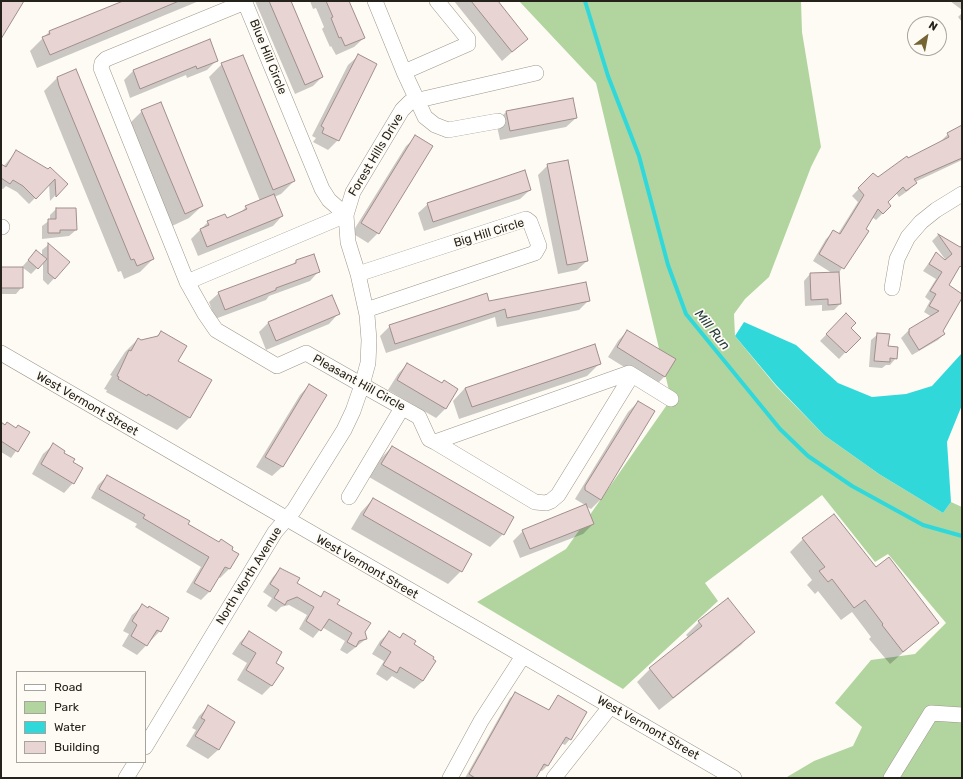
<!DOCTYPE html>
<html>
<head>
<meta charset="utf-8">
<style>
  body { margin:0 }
  #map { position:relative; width:963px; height:779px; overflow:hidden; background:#fefbf5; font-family:Rubik,sans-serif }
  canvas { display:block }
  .frame { position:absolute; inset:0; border:2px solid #25221c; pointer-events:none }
  .legend { position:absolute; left:16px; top:671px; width:130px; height:92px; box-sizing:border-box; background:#fefbf5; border:1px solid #a7a49e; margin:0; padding:5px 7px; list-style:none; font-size:12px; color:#25221c }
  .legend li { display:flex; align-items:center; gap:8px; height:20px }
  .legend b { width:20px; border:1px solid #a7a49e }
  .north { position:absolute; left:907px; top:16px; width:40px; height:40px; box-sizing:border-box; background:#fefbf5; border:1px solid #a7a49e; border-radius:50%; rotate:32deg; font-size:11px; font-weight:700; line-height:16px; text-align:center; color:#25221c }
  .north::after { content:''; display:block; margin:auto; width:14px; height:18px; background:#766533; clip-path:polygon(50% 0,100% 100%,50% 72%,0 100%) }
</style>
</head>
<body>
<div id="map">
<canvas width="963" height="779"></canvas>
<div class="frame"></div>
<ul class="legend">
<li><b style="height:5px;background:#fff"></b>Road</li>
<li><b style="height:11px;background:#b2d5a0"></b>Park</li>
<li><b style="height:11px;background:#31d8da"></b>Water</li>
<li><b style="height:11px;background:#e8d4d2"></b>Building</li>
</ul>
<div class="north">N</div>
</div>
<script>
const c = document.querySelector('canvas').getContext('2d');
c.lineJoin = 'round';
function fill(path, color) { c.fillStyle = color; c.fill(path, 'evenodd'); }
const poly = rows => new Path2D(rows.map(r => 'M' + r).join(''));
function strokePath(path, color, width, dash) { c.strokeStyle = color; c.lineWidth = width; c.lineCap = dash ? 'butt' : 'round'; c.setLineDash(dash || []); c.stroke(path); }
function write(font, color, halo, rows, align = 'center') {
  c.font = font + ' Rubik,sans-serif'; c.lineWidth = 3.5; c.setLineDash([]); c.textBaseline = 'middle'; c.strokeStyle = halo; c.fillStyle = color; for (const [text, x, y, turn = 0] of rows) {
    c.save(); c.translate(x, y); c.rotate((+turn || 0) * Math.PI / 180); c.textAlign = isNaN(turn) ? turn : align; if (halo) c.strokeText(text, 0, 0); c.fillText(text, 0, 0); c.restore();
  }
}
fill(poly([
  [519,1,801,1,802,32,821,147,811,167,769,277,745,299,734,314,735,336,776,386,824,435,879,474,943,513,951,502,962,507,962,778,787,777,814,761,853,746,862,727,835,703,871,660,915,654,946,623,888,554,875,562,822,495,705,583,718,601,623,689,477,602,566,549,671,399,596,83]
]), '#b2d5a0');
fill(poly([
  [744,322,796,345,838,383,872,397,906,394,932,386,962,353,962,405,947,442,951,502,943,513,879,474,824,435,776,385,735,336]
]), '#31d8da');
fill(poly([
  [125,1,199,1,37,68,30,51,49,32],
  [255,1,291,1,322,77,313,86,295,94],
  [310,1,348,1,364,38,354,47,336,55,331,46,330,47,322,29,324,27,316,8,313,9],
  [454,1,497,1,527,39,502,61],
  [950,1,962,1,962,10],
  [962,13,962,22,958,17],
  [358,56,338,140,328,150,313,142,316,138,312,136,348,65],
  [217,60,207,70,187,78,186,75,130,98,124,80,133,71],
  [222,64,294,181,281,194,274,197,282,216,273,226,198,256,191,239,208,222,226,219,239,214,246,207,260,201,209,77],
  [75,70,153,259,140,272,124,279,121,271,118,272,44,91,57,78],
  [572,99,576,118,566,127,500,140,496,122,506,112],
  [142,111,202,206,189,218,172,226,129,124],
  [962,126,962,160,915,182,909,190,899,197,896,193,886,202,883,213,876,220,872,217,864,229,867,231,838,274,840,304,834,310,822,311,822,305,805,306,804,281,810,274,832,273,813,261,826,239,833,232,838,234,858,202,852,196,873,174,878,179,908,159,942,142,941,141,948,134],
  [416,137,378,233,368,243,352,233,406,146],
  [17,151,66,184,50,201,49,184,29,204,17,192,6,186,3,189,1,188,1,169],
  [548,165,587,261,577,270,558,274,538,175],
  [530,190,520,199,424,231,418,213,428,204],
  [56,209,76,230,69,236,42,239,42,226,50,220,50,215],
  [938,235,960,249,962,247,962,253,947,285,962,296,942,331,944,334,938,340,912,355,901,338,908,331,932,317,924,312,930,301,925,297,936,279,923,271,936,253,947,262,932,241],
  [48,245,69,262,48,285,43,280,43,262,31,274,22,267,30,258,42,257,42,250],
  [296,261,319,271,310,281,269,296,266,300,215,319,209,302,219,293,292,265],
  [1,268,22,287,16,294,1,294],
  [589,300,579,310,497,327,495,317,386,353,380,336,390,326,489,302],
  [338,314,329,324,266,350,259,332,268,323],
  [846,314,850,329,859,338,839,359,820,341],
  [627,331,665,376,655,386,608,357,618,341],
  [161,332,177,362,190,417,177,430,106,392,107,390,104,389,112,376,110,375,125,352,138,339,141,341,155,338],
  [878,334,896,358,890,365,886,365,882,368,869,367,871,340],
  [600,363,587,376,459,419,453,401,465,388],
  [407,364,446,408,436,418,388,390,398,374],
  [309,385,325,395,282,467,272,476,256,467,300,395],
  [638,402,601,499,591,509,585,506,593,524,583,534,520,558,513,541,523,531,585,505,575,499,628,412],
  [1,423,29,433,11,458,1,452],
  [53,445,74,460,72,463,73,483,64,493,32,474,43,454],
  [392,447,503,534,490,547,369,477,379,460],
  [107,476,238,554,229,569,220,578,218,577,210,591,201,600,186,592,201,567,135,527,137,524,91,498,98,485],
  [373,499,470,555,461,571,448,584,351,529,361,512],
  [803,539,875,569,938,622,890,664,869,639,871,637,852,612,841,620,818,591,815,594,807,585,812,580,790,552],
  [280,569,296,583,319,597,325,592,364,631,366,639,347,654,340,650,345,641,322,627,313,638,299,629,307,615,289,605,281,607,276,612,267,606,272,598,263,592,273,577],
  [142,606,166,618,160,631,137,655,122,646,129,634,123,631,132,615],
  [699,622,753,632,741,645,659,710,637,682,650,669,689,638,686,635],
  [250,632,274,663,282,668,271,686,262,695,237,680,247,663,232,654,240,642],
  [389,632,399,638,403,634,413,645,435,661,423,681,414,689,392,676,387,681,376,674,384,661,372,654,380,641],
  [516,693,548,710,558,697,570,739,565,745,561,743,547,766,542,771,539,770,534,778,465,778,510,698],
  [208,707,234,722,218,750,208,759,186,746,196,730,192,728,199,716]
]), '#0003');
strokePath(poly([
  [585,1,608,76,639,156,668,265,686,314,780,429,808,456,852,486,923,525,962,536]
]), '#31d8da', 4);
const building = poly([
  [1,1,24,1,1,39,1,1],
  [123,1,179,1,50,55,42,37,50,34,49,31,123,1],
  [269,1,291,1,323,77,305,85,269,1],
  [326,1,349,1,365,38,345,46,341,37,339,38,331,18,333,17,326,1],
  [471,1,498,1,528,39,512,52,471,1],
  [210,39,218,61,197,69,196,66,140,89,133,70,210,39],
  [358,54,377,64,339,141,322,133,324,128,321,126,358,54],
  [243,55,295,181,273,190,221,63,243,55],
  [76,69,154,259,137,266,134,259,131,260,59,86,57,77,76,69],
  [573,98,577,118,510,131,506,111,573,98],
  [161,102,203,206,185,214,141,110,161,102],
  [962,125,962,158,914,179,917,183,906,191,903,187,888,202,891,206,883,214,878,209,866,229,869,231,844,269,819,254,833,230,840,234,864,195,858,188,873,173,878,177,907,156,908,158,949,137,947,133,962,125],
  [415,135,433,146,379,234,361,223,415,135],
  [16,150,48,169,50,167,68,184,56,197,55,179,36,199,23,186,13,180,10,184,1,178,1,164,6,167,16,150],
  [568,160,588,261,567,265,547,164,568,160],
  [525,170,531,190,433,222,427,203,525,170],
  [274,194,283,216,207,247,200,229,209,225,207,221,225,214,227,218,247,209,245,206,274,194],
  [56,208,76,208,77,230,60,230,60,233,48,233,48,219,56,219,56,208],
  [938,234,960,247,962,246,962,268,960,266,949,285,962,294,962,298,943,331,945,334,919,350,909,334,909,329,939,311,929,306,936,294,930,291,942,272,929,264,936,252,945,260,952,254,938,234],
  [48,243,70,262,55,279,48,273,48,243],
  [36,250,47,259,38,269,28,260,36,250],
  [314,254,320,272,276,288,276,290,225,310,218,292,296,263,296,260,314,254],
  [1,267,23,267,23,288,1,288,1,267],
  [839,272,841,304,828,305,828,299,811,300,810,273,839,272],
  [586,282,590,301,507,318,505,309,395,344,389,325,487,293,489,301,586,282],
  [332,295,340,314,276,341,268,322,332,295],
  [846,313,856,323,851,328,861,338,846,353,826,334,846,313],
  [627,330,676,359,665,377,617,347,627,330],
  [161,331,187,346,178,361,212,380,190,418,148,394,147,396,118,379,119,377,117,376,129,350,131,351,138,338,141,340,158,336,161,331],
  [877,333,890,334,888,346,898,347,897,359,890,358,890,362,874,361,877,333],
  [595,344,601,364,472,407,465,388,595,344],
  [407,363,442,383,444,380,458,389,446,409,397,380,407,363],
  [309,384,327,395,283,467,265,457,309,384],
  [638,401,655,411,601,500,585,490,585,486,638,401],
  [1,422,5,425,7,422,16,428,18,425,30,432,18,452,1,441,1,422],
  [53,443,65,451,64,453,75,459,73,462,83,468,74,484,41,464,53,443],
  [392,446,514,517,504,535,381,464,392,446],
  [107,475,190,521,188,524,219,542,221,539,233,547,232,550,239,554,230,569,225,567,210,592,194,583,209,557,143,518,145,515,99,489,107,475],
  [373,498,472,554,462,572,363,515,373,498],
  [586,504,594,524,530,549,522,530,586,504],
  [834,514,876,567,889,557,939,623,903,652,882,625,883,624,865,600,854,608,832,579,828,582,819,571,825,567,802,538,834,514],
  [280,568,300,578,297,583,321,597,324,591,340,600,337,604,371,623,365,632,367,639,359,641,356,647,347,642,352,633,329,619,321,631,306,621,314,607,297,597,287,601,285,605,274,598,279,590,270,584,280,568],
  [728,598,755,632,673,698,649,668,702,626,698,621,728,598],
  [142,604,148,608,149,606,169,618,161,632,157,630,147,646,131,636,137,625,132,621,142,604],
  [249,631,282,652,276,663,284,668,272,686,246,670,256,653,241,644,249,631],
  [389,631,400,638,403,633,416,641,414,644,434,657,433,659,436,661,423,681,400,667,397,673,383,665,391,652,380,645,389,631],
  [515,692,549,710,558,695,587,712,571,740,566,737,548,766,544,764,536,778,475,778,469,774,515,692],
  [208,705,235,722,219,750,195,736,205,720,201,718,208,705]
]);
fill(building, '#e8d4d2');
strokePath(building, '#a18e8c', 1);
const minor = poly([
  [375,1,404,72,468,44,468,39,437,1],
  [404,72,425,117,435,125,448,130,498,121],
  [1,227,2,227],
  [358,274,526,219,530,222,539,246,535,253,366,310],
  [187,282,346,215,353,192,402,110,410,102,536,73],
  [892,288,897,259,908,237,921,222,936,210,962,194],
  [1,353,734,778],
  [435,442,535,502,546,503,551,501,558,495,632,375],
  [349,497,402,408],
  [145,747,275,532,294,510,344,430,353,411,362,385,368,363,369,340,367,315,358,274,348,242,346,215,329,200,322,189,246,5,240,4,106,59,102,63,101,68,187,282,205,314,216,330,277,366,306,353,362,385,419,417,429,439,435,442,629,373,671,399],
  [126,778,136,762],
  [450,778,481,721,523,656],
  [554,778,610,707],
  [891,778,931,713,962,715]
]);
strokePath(minor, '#9e9789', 16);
strokePath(minor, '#fff', 15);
write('12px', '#25221c', '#fefbf5', [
  ["Blue Hill Circle",268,57,68],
  ["Forest Hills Drive",376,155,-59],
  ["Big Hill Circle",489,233,-17],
  ["Pleasant Hill Circle",359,383,29],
  ["West Vermont Street",87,404,30],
  ["West Vermont Street",367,567,30],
  ["North Worth Avenue",249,576,-58],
  ["West Vermont Street",648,728,30]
]);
write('italic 13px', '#233c3c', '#fefbf5', [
  ["Mill Run",712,330,51]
]);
</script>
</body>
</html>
